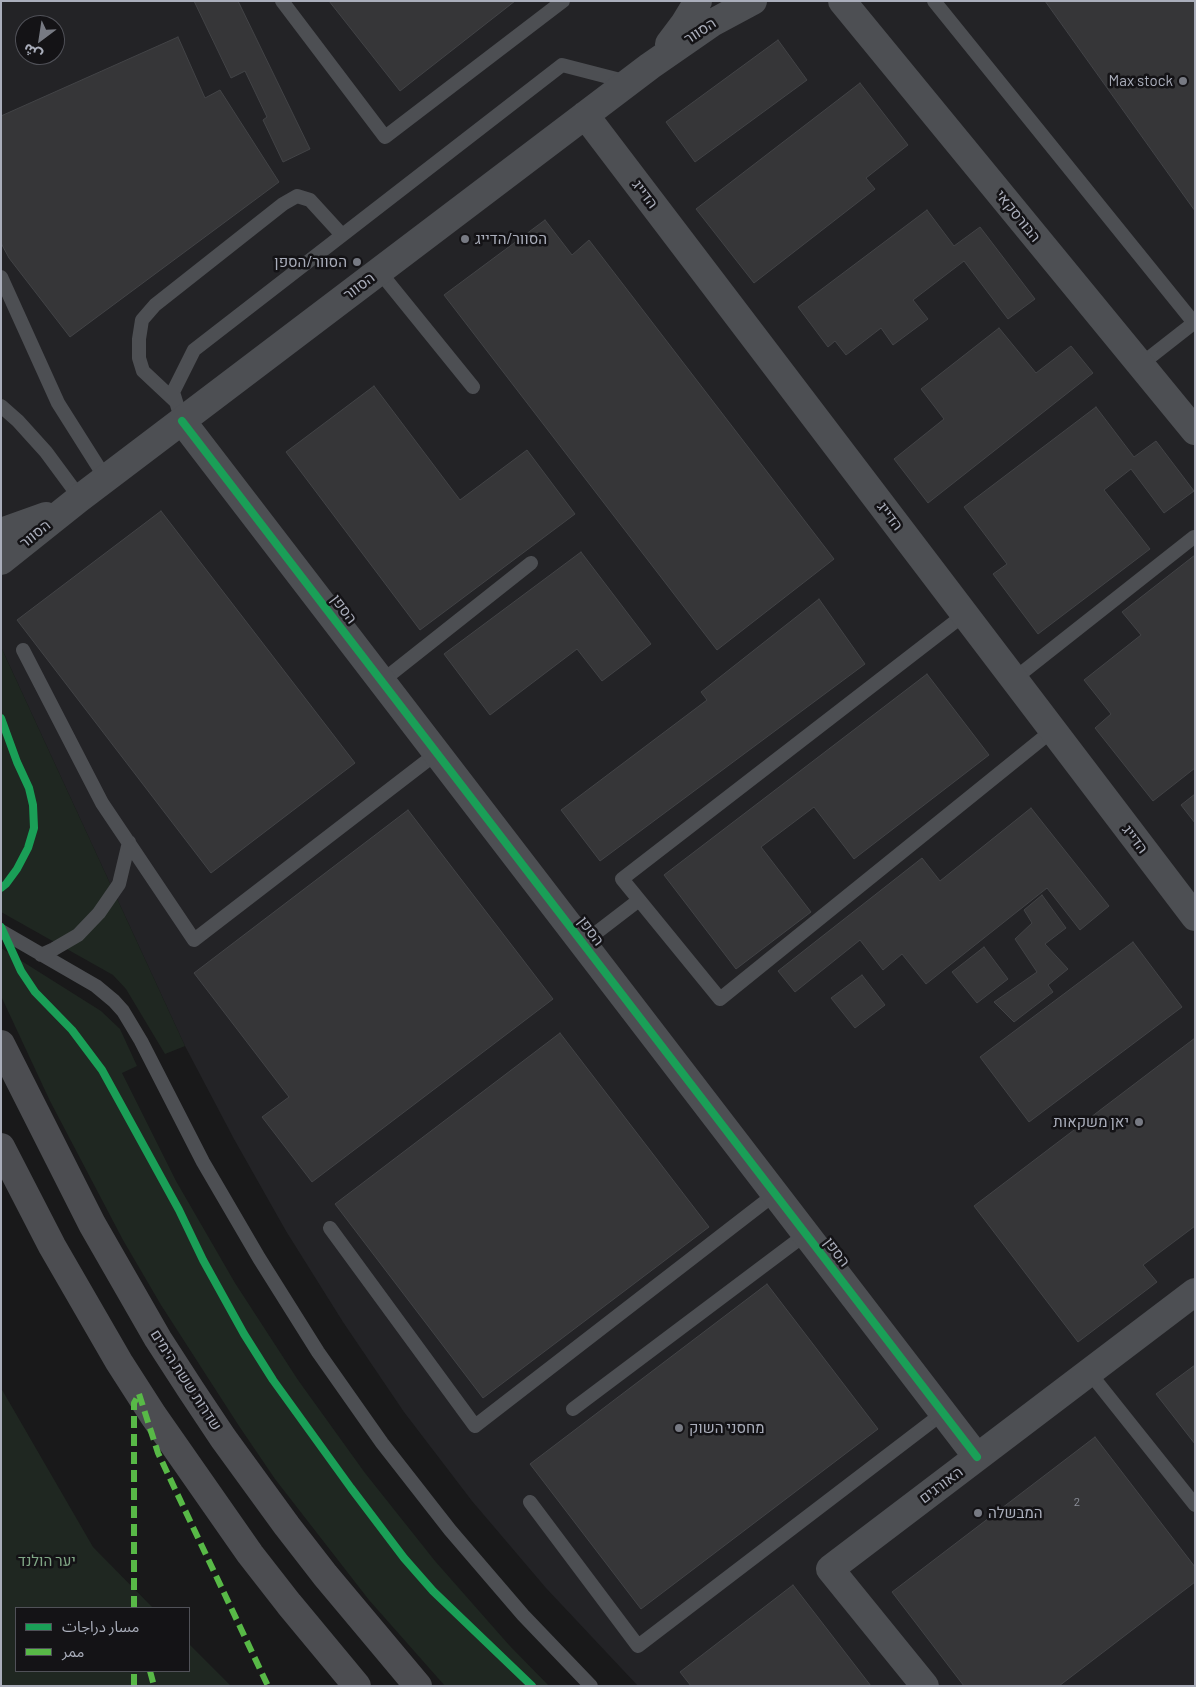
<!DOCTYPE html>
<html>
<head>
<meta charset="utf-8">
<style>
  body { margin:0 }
  #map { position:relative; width:1196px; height:1687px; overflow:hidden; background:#19191a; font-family:Barlow,"Noto Sans Arabic",sans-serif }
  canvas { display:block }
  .frame { position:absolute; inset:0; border:2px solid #aaaebb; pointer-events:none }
  .legend { position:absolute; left:15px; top:1607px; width:175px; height:65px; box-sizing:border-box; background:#141316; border:1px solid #505158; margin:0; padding:6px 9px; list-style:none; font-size:15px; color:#aaaebb }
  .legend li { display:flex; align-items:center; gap:10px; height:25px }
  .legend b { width:25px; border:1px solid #505158 }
  .north { position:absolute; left:15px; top:15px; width:50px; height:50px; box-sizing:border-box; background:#141316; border:1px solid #505158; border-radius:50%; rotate:211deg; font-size:14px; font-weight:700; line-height:20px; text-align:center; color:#aaaebb }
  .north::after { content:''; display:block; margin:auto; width:18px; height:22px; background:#777a83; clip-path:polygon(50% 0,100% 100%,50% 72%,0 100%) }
</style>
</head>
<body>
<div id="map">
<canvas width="1196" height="1687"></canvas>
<div class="frame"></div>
<ul class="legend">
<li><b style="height:6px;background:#1a9f57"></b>مسار دراجات</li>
<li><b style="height:6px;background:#58b947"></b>ممر</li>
</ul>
<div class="north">ش</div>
</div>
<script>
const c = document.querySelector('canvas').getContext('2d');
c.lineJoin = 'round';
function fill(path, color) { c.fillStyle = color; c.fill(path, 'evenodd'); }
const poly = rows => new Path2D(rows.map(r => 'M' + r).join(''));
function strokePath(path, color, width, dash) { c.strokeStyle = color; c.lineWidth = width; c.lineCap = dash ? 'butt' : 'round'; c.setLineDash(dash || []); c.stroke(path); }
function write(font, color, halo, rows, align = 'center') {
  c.font = font + ' Barlow,Heebo,sans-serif'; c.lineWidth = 5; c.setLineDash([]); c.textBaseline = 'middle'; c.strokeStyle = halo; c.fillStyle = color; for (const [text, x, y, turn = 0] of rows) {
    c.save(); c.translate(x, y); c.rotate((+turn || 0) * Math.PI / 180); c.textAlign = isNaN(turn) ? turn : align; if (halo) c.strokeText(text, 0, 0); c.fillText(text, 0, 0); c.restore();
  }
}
fill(poly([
  [1,1,1195,1,1195,1686,638,1686,546,1588,472,1501,404,1412,343,1322,286,1231,234,1139,185,1046,1,647],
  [25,25,55,25,55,55,25,55]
]), '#232326');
fill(poly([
  [1,647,185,1046,165,1054,126,989,113,975,1,912],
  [1,948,101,1011,120,1029,137,1066,122,1073,176,1181,235,1283,298,1380,365,1473,435,1561,509,1645,549,1686,445,1686,369,1600,275,1479,239,1426,161,1305,123,1240,50,1101,1,996],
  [1,1388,93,1547,153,1608,16,1608,16,1671,189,1671,189,1644,231,1686,1,1686]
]), '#1f2721');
const building = poly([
  [194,1,238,1,310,149,283,162,263,120,267,117,245,71,231,78,194,1],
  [329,1,515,1,400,91,329,1],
  [1045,1,1195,1,1195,211,1045,1],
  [178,37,205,98,220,90,279,182,70,337,9,258,1,243,1,116,178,37],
  [778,40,807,80,695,162,666,122,778,40],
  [860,83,908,145,866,178,875,189,754,283,696,209,860,83],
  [927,210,954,246,980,227,1035,299,1008,319,964,261,913,300,928,319,893,345,881,328,846,355,835,341,828,347,798,307,927,210],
  [545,220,572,255,589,240,834,559,717,650,444,295,545,220],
  [999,328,1036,373,1071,346,1093,373,928,503,894,459,944,419,921,389,999,328],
  [374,386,460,500,527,450,575,514,420,630,286,452,374,386],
  [1096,407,1134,457,1156,441,1194,491,1164,513,1131,469,1104,490,1150,549,1038,634,993,574,1007,564,964,507,1096,407],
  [161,511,355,763,211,873,17,620,161,511],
  [581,552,651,644,602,681,577,649,490,715,444,654,581,552],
  [1195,555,1195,768,1153,801,1095,728,1111,714,1084,680,1141,635,1122,612,1195,555],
  [819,599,865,664,600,861,561,810,707,700,701,692,819,599],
  [927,674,989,755,854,859,814,807,761,847,811,912,736,969,664,875,927,674],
  [1195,794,1195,823,1181,805,1195,794],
  [1031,808,1109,906,1080,930,1047,888,926,984,902,954,883,970,860,940,795,992,778,971,922,858,940,881,1031,808],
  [408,810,553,999,312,1182,262,1117,289,1097,194,973,408,810],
  [1042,895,1066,928,1045,944,1068,969,1048,985,1053,992,1014,1022,994,1002,1037,972,1015,939,1032,923,1024,910,1042,895],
  [1133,942,1182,1007,1029,1122,980,1057,1133,942],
  [984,947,1008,979,977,1003,952,972,984,947],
  [862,975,885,1005,855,1028,831,998,862,975],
  [560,1033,709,1227,483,1398,335,1204,560,1033],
  [1195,1038,1195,1226,1143,1265,1157,1282,1078,1342,974,1206,1195,1038],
  [767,1284,878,1429,641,1609,530,1464,767,1284],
  [1195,1365,1195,1444,1156,1394,1195,1365],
  [1095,1437,1195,1567,1195,1582,1059,1686,964,1686,892,1592,1095,1437],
  [793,1585,871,1686,691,1686,680,1672,793,1585]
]);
fill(building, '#363638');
strokePath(building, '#424346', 1);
strokePath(poly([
  [282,1,385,137,563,1],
  [934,1,1195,324],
  [379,271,473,387],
  [1,277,58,403,106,479],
  [1140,365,1195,322],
  [175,401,143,371,139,358,139,339,142,320,155,305,283,204,297,196,310,200,342,235],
  [1,406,18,421,46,452,80,498],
  [182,421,173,392,194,350,562,65,628,82],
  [965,614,622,879,720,999,1053,730],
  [23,650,102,803,194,940,437,753],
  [1014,679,1194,537],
  [382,681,531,563],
  [1,931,96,986,114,1001,123,1011,141,1041,203,1162,259,1258,318,1352,382,1443,450,1530,523,1615,591,1686],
  [583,943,639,900],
  [41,955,54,949,78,935,99,913,119,884,129,842],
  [330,1228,475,1426,775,1194],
  [1089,1372,1195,1505],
  [573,1409,806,1234],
  [530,1502,638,1646,943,1413]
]), '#4d4f53', 14);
strokePath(poly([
  [669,44,684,24,698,1],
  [585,115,1195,917],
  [182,421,977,1457],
  [1,532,46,516],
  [1,561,80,498,650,66,712,23,753,1],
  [925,1686,830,1569,1195,1292]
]), '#4d4f53', 28);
strokePath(poly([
  [842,1,1195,431]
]), '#4d4f53', 28);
strokePath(poly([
  [1,1044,92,1224,158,1339,191,1390,223,1438,287,1526,325,1575,418,1686],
  [1,1147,52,1246,119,1362,153,1415,250,1554,289,1604,357,1686]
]), '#4c4d51', 28);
strokePath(poly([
  [139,1394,158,1453,268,1686],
  [134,1608,134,1403,139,1394],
  [150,1671,154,1686],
  [134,1686,134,1671]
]), '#58b947', 6, [12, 6]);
strokePath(poly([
  [182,421,977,1457],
  [1,718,17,762,29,788,33,805,34,828,28,848,17,869,6,884,1,888],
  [1,927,21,971,35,992,72,1030,102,1070,179,1210,203,1260,244,1334,273,1380,351,1488,404,1558,433,1591,532,1686]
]), '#1a9f57', 8);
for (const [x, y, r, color] of [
  [1183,81,5,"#777a83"],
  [465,239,5,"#777a83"],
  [357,262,5,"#777a83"],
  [1139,1122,5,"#777a83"],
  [679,1428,5,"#777a83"],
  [978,1513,5,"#777a83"]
]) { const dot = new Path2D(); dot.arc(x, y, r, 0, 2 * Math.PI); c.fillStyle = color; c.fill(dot); strokePath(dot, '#141316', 2); }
write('12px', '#8d909a', null, [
  ["2",1077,1502]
]);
write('15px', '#aaaebb', '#141316', [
  ["הסוור",700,31,-33],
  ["הדייג",645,194,53],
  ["הבורסקאי",1018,216,51],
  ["הסוור",359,286,-37],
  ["הדייג",890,516,53],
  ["הסוור",35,534,-39],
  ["הספן",344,609,53],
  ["הדייג",1135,839,53],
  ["הספן",591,931,53],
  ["הספן",837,1252,53],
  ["שדרות ששת הימים",186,1380,57],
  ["האורגים",941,1485,-37]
]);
write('15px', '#aaaebb', '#141316', [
  ["Max stock",1173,81],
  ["הסוור/הדייג",475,239,"left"],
  ["הסוור/הספן",347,262],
  ["יאן משקאות",1129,1122],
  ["מחסני השוק",689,1428,"left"],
  ["המבשלה",988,1513,"left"]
], 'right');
write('15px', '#80a786', '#141316', [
  ["יער הולנד",47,1561]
]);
</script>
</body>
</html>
